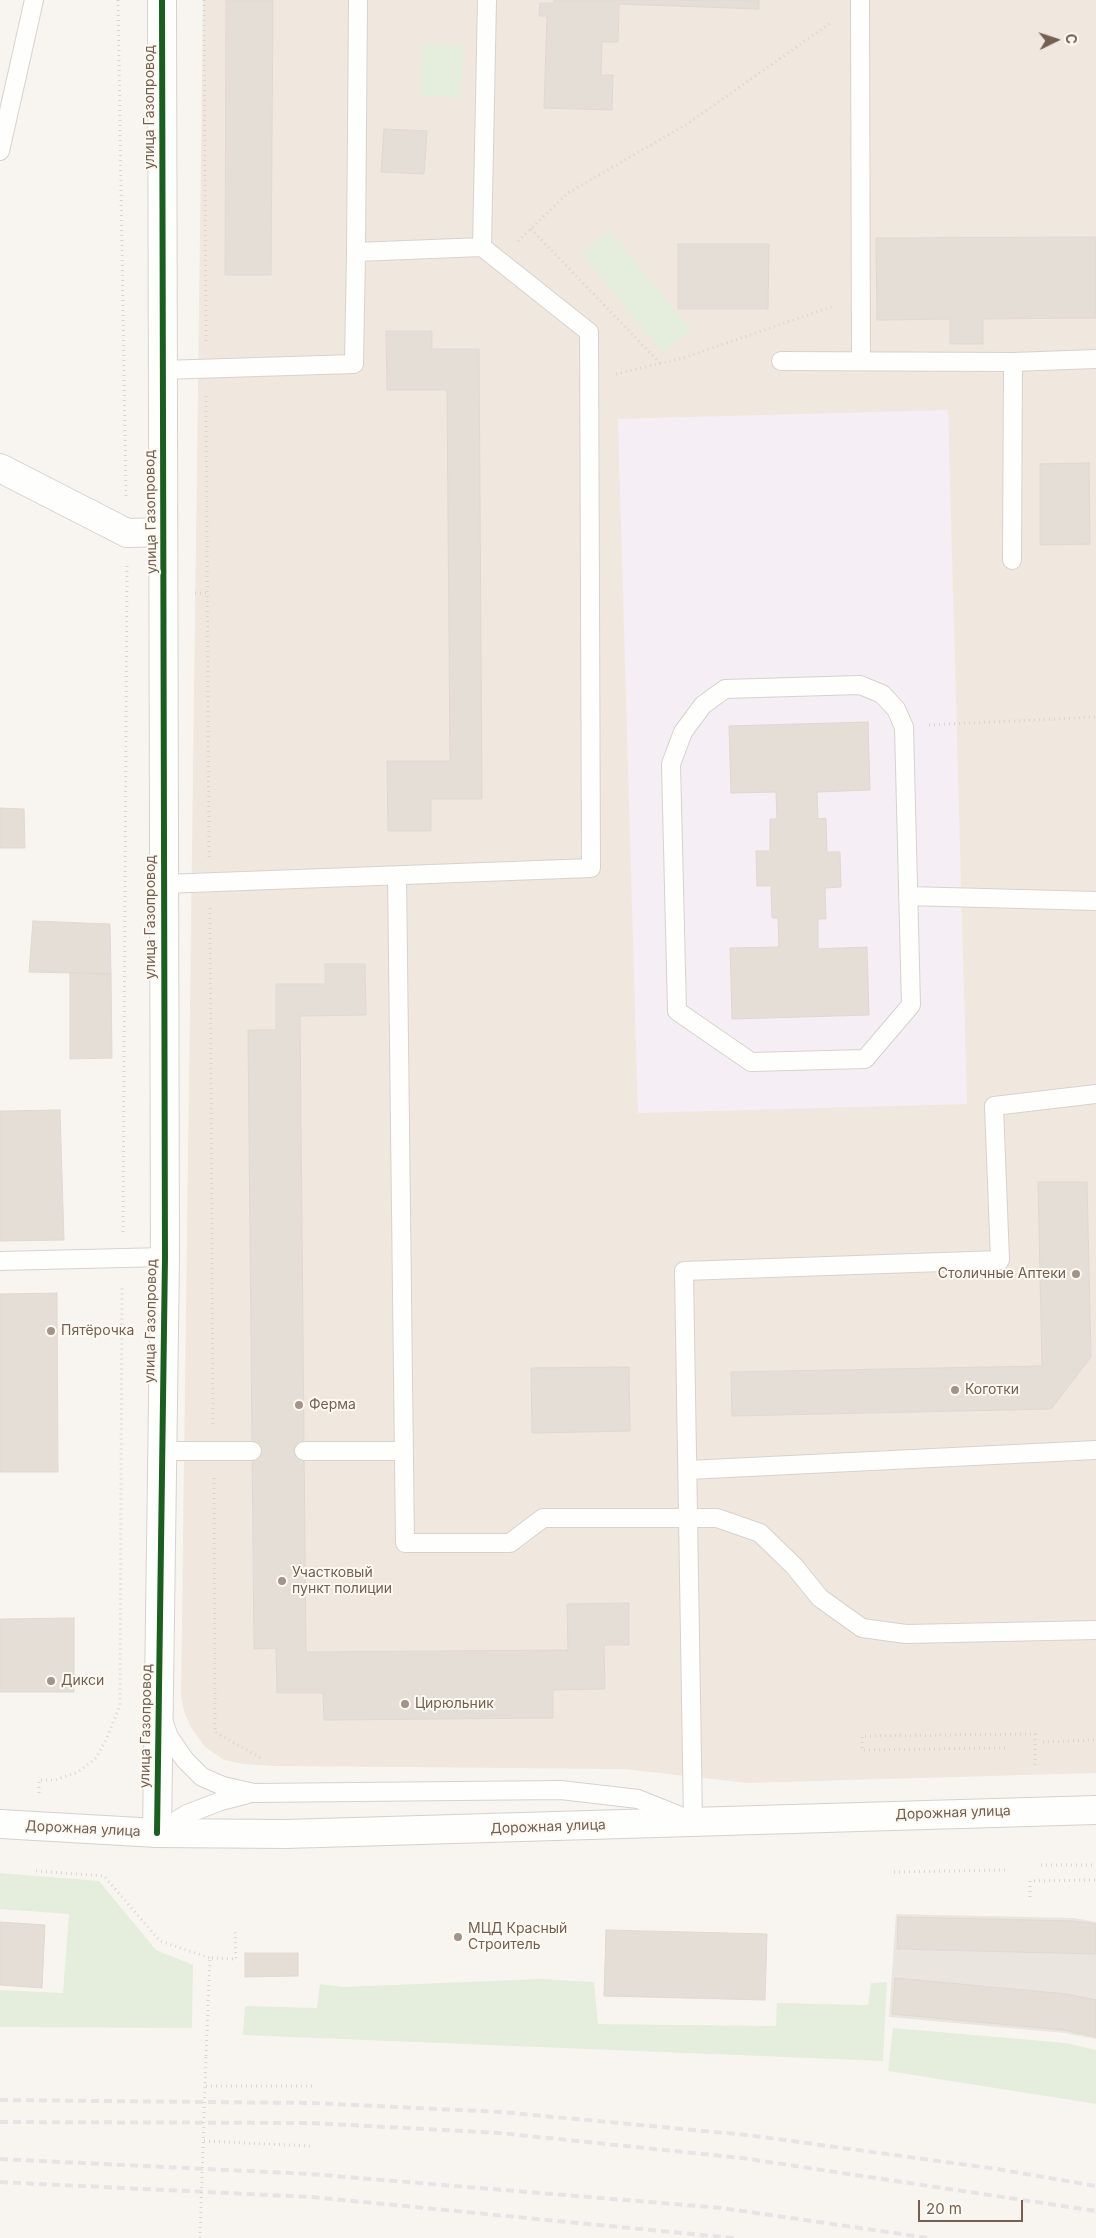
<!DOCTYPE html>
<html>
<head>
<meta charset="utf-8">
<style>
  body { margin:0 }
  #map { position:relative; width:1096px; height:2238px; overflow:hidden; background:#f8f5f0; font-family:Inter,sans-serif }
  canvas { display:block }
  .north { position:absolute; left:1031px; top:15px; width:50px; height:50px; -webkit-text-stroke:4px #fefaf3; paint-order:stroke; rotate:86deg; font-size:14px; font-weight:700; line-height:20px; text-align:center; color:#746051 }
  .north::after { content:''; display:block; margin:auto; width:18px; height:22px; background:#746051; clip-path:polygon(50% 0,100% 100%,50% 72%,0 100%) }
  .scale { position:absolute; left:918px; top:2200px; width:105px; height:22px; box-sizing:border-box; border:2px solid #746051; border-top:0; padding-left:6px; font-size:15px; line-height:18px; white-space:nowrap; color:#746051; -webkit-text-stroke:4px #fefaf3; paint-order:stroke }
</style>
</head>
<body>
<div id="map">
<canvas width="1096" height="2238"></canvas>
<div class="north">С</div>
<div class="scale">20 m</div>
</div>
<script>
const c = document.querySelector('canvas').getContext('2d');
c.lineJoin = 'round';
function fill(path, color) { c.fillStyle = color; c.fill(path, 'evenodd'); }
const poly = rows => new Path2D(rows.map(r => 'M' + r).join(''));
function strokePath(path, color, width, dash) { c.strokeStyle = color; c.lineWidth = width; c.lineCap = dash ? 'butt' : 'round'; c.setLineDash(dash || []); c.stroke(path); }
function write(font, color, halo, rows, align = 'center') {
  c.font = font + ' Inter,sans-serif'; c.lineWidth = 4; c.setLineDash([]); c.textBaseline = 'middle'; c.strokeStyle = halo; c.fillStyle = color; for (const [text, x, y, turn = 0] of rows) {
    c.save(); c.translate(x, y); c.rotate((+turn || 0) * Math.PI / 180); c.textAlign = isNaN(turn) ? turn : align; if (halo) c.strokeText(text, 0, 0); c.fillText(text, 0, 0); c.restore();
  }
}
fill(poly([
  [203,0,1096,0,1096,1773,747,1783,623,1769,273,1766,243,1764,224,1760,205,1747,192,1729,184,1712,181,1694]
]), '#f0e8df');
fill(poly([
  [896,1914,1074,1918,1096,1922,1096,2039,1064,2033,889,2017]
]), '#eae5df');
fill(poly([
  [948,410,967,1104,638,1113,618,419]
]), '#f5eef4');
fill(poly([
  [422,42,463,45,461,98,419,95],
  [609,230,691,330,663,353,581,254],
  [0,1873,99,1881,156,1950,193,1965,192,2028,0,2027,0,1990,63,1993,69,1914,0,1909],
  [540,1979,594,1982,598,2024,776,2026,777,2003,868,2005,871,1983,887,1982,883,2061,243,2035,245,2006,317,2008,320,1984,343,1987],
  [893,2028,1066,2043,1096,2050,1096,2104,888,2071]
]), '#e5eedc');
const building = poly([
  [226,0,273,0,271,275,225,275,226,0],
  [554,0,759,0,759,9,619,4,618,42,602,42,601,75,613,75,612,110,544,108,547,16,539,16,540,3,554,3,554,0],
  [384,129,427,131,424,174,381,172,384,129],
  [1096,237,1096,318,983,319,983,344,950,344,950,319,877,320,876,238,1096,237],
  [678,244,769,244,768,309,678,309,678,244],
  [386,331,432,331,432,349,479,349,482,799,431,799,431,831,388,831,387,761,450,761,447,390,387,390,386,331],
  [1089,463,1090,544,1040,545,1040,464,1089,463],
  [868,722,870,790,817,792,818,819,826,818,827,852,840,852,841,887,825,888,826,919,818,919,818,949,867,947,869,1015,732,1019,730,948,779,947,778,918,772,918,771,886,757,886,756,851,770,851,770,819,777,819,776,792,731,793,729,726,868,722],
  [0,808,24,809,25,848,0,848,0,808],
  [33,921,110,924,111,974,29,972,33,921],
  [325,964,365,964,366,1015,300,1016,306,1652,568,1650,567,1604,629,1603,629,1645,604,1645,605,1689,553,1690,553,1718,324,1720,323,1693,277,1693,276,1648,254,1649,248,1030,276,1030,276,984,325,984,325,964],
  [70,973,111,974,112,1058,70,1059,70,973],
  [60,1110,64,1240,0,1241,0,1111,60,1110],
  [1038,1182,1087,1182,1091,1357,1051,1409,732,1416,731,1372,1042,1366,1038,1182],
  [57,1293,58,1472,0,1472,0,1294,57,1293],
  [629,1367,630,1431,532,1433,531,1368,629,1367],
  [74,1618,74,1692,0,1692,0,1619,74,1618],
  [898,1917,1072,1921,1096,1924,1096,1954,897,1949,898,1917],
  [0,1922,45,1925,42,1988,0,1985,0,1922],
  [606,1930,767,1934,765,2000,604,1996,606,1930],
  [245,1953,298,1953,298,1976,245,1977,245,1953],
  [895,1978,1067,1994,1096,2000,1096,2037,1064,2030,892,2014,895,1978]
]);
fill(building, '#e4ded7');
strokePath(building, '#e0d9d2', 1);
const service = poly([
  [860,0,861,361],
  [0,151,34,0],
  [482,247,487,0],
  [356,252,358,0],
  [781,361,1013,362,1096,359],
  [162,370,354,364,356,252,482,247,589,332,591,868,164,884],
  [1012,560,1013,362],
  [860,685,882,694,896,709,904,727,911,1005,865,1059,751,1062,677,1011,671,764,683,732,703,705,725,689,860,685],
  [397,875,405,1543,510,1543,543,1518,717,1518,760,1533,794,1566,820,1598,862,1628,906,1634,1096,1630],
  [908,896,1096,901],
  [0,1261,165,1257],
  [162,1451,252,1451],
  [304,1451,404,1451],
  [688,1470,1096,1450],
  [163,1720,169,1737,185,1760,202,1777,223,1786,254,1793,561,1790,638,1799,693,1821,684,1271,1000,1260,994,1106,1096,1094],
  [158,1832,187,1814,221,1801,248,1794]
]);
const minor = poly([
  [0,468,127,533,163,532]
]);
const tertiary = poly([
  [157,1833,165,1257,162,0]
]);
const secondary = poly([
  [0,1824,157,1833,286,1834,1096,1810]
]);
strokePath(service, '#d7d2ce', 20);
strokePath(minor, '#d7d2ce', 30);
strokePath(tertiary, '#d7d2ce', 30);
strokePath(secondary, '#d6d1cb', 30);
strokePath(poly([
  [118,0,126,497],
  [204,0,206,342],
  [531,229,660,363],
  [518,241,568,193,687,124,832,22],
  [616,374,683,358,834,306],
  [206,396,209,857],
  [195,593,207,593],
  [929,725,1096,717],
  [210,908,213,1424],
  [123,1232,127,566],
  [214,1478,215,1732,261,1758],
  [1043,1742,1096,1740],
  [1005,1748,862,1750,862,1736,1035,1734,1035,1765],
  [39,1793,39,1780,55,1780,78,1772,96,1758,106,1740,120,1705,122,1286],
  [1041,1865,1096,1865],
  [36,1871,104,1876,160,1941,210,1958],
  [894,1872,1005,1870],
  [1030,1897,1030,1881,1096,1880],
  [206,2056,210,1958,236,1959,235,1932],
  [206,2086,313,2086],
  [204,2141,310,2146]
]), '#dad5d0', 3, [1, 4]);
strokePath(service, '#fefefd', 18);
strokePath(minor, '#fefefd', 28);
strokePath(tertiary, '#fefefd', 28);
strokePath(secondary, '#fefefd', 28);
strokePath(poly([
  [0,2100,312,2103,501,2112,747,2135,997,2169,1096,2186],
  [0,2122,312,2123,499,2133,742,2158,1096,2211],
  [0,2159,310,2174,722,2208,929,2238],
  [0,2182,311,2197,734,2238]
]), '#e6e4e6', 4, [8, 5]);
strokePath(poly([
  [200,2238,206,2056]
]), '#dad5d0', 3, [1, 4]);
strokePath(poly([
  [157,1833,165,1257,162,0]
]), '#1b5e20', 6);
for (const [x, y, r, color] of [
  [1076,1274,5,"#a29489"],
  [51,1331,5,"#a29489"],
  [955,1390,5,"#a29489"],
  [299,1405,5,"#a29489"],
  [282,1581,5,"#a29489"],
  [51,1681,5,"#a29489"],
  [405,1704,5,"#a29489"],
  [458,1937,5,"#a29489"]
]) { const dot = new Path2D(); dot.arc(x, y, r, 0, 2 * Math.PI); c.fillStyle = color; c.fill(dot); strokePath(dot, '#fefaf3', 2); }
write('14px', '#746051', '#fefaf3', [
  ["улица Газопровод",150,107,-90],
  ["улица Газопровод",151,512,-91],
  ["улица Газопровод",151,917,-90],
  ["улица Газопровод",151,1321,-89],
  ["улица Газопровод",146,1726,-89],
  ["Дорожная улица",953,1813,-2],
  ["Дорожная улица",548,1827,-2],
  ["Дорожная улица",83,1829,3]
]);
write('14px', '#746051', '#fefaf3', [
  ["Столичные Аптеки",1066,1274,"right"],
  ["Пятёрочка",61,1331],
  ["Коготки",965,1390],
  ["Ферма",309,1405],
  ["Участковый",292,1573],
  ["пункт полиции",292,1589],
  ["Дикси",61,1681],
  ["Цирюльник",415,1704],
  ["МЦД Красный",468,1929],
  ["Строитель",468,1945]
], 'left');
</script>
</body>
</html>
